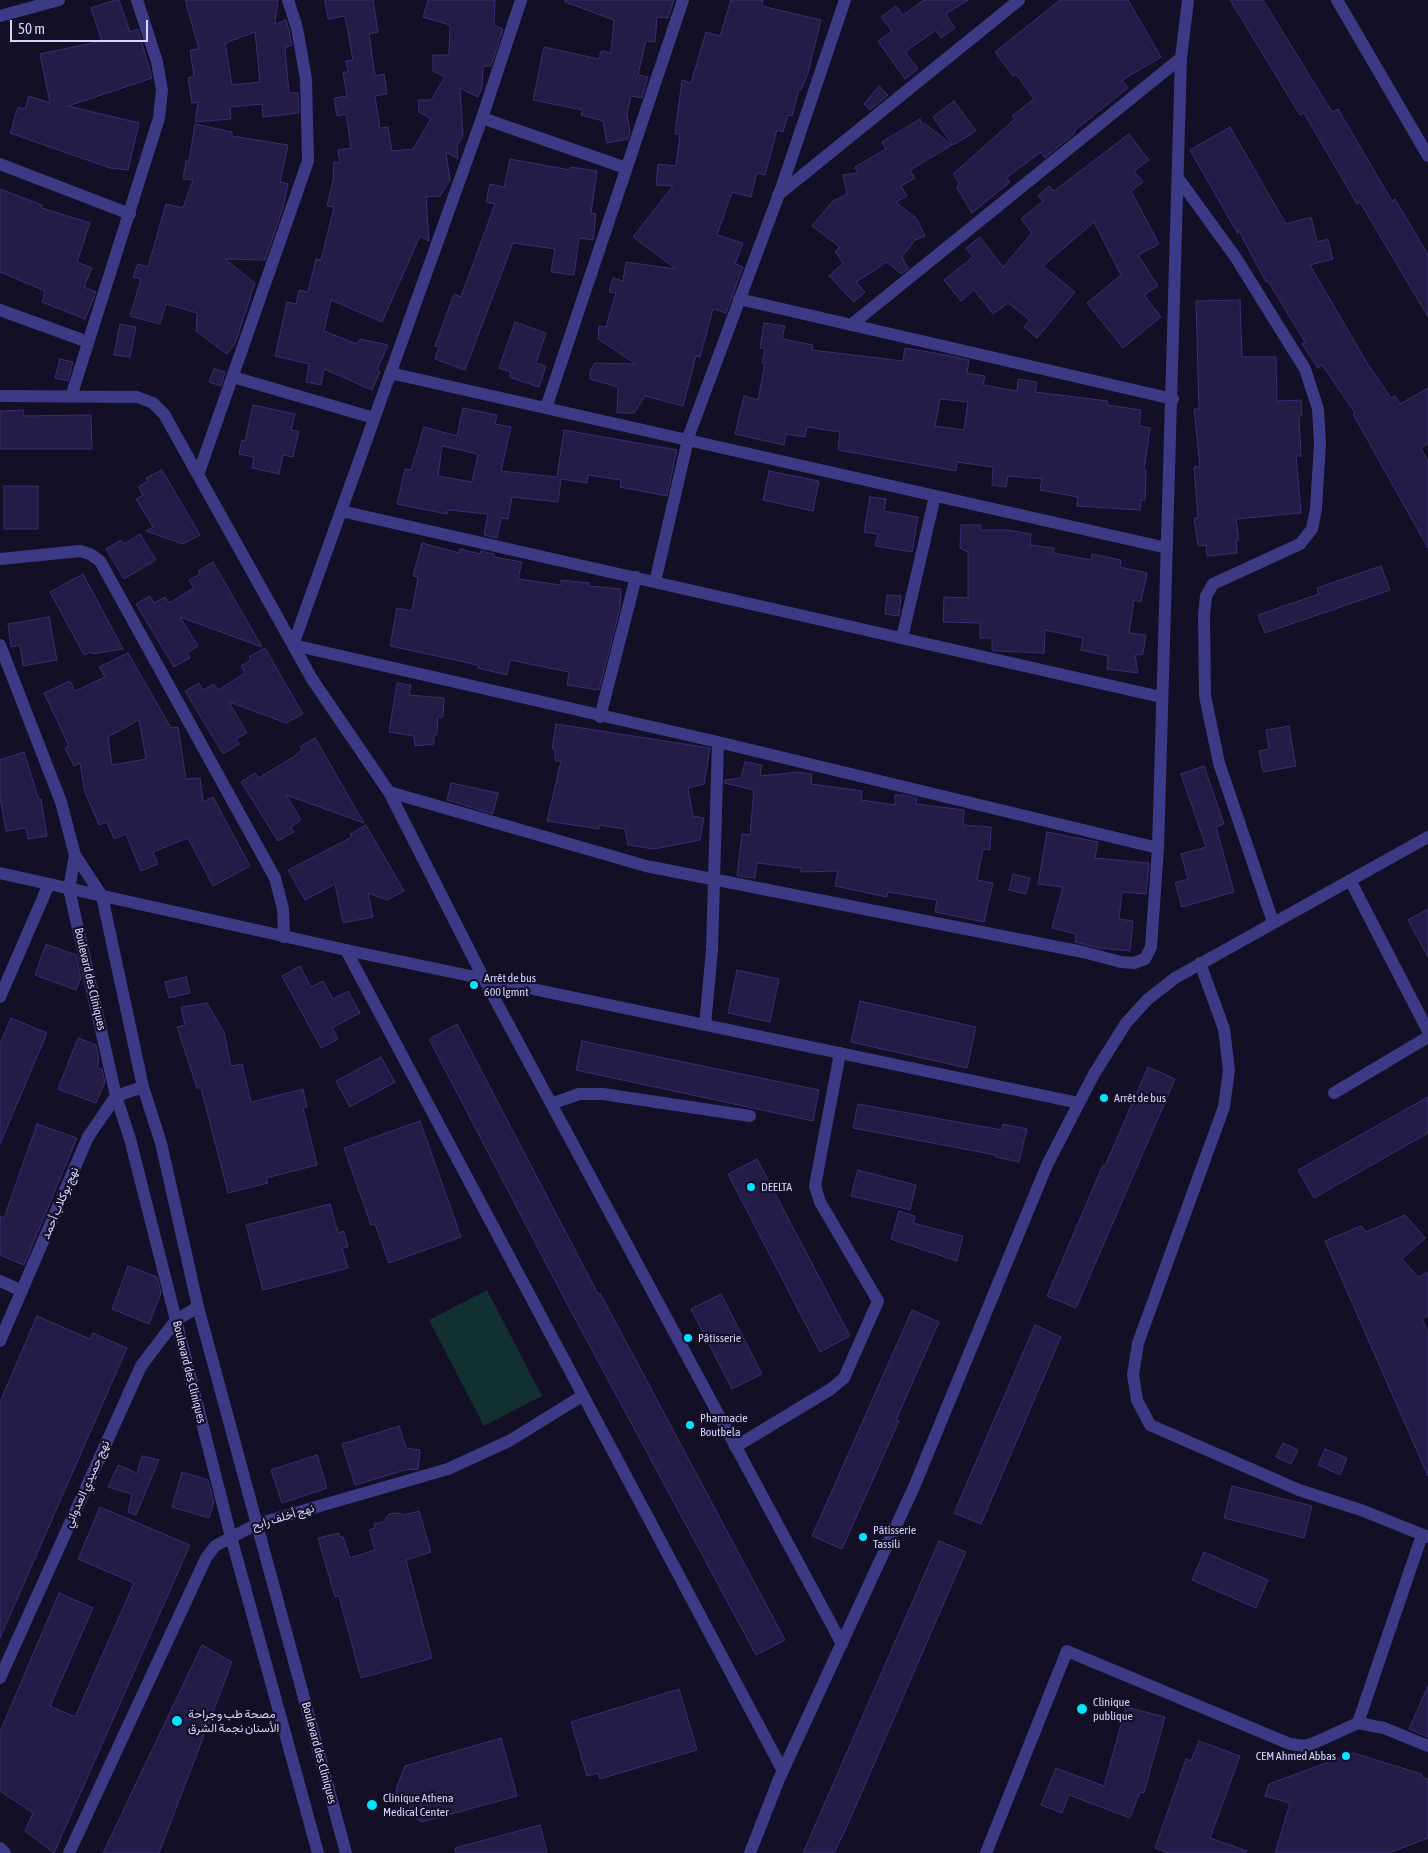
<!DOCTYPE html>
<html>
<head>
<meta charset="utf-8">
<style>
  body { margin:0 }
  #map { position:relative; width:1428px; height:1853px; overflow:hidden; background:#130f26; font-family:"Asap Condensed",sans-serif }
  canvas { display:block }
  .scale { position:absolute; left:10px; top:20px; width:138px; height:22px; box-sizing:border-box; border:2px solid #d9d4ff; border-top:0; padding-left:6px; font-size:15px; line-height:18px; white-space:nowrap; color:#d9d4ff; -webkit-text-stroke:4px #130f26; paint-order:stroke }
</style>
</head>
<body>
<div id="map">
<canvas width="1428" height="1853"></canvas>
<div class="scale">50 m</div>
</div>
<script>
const c = document.querySelector('canvas').getContext('2d');
c.lineJoin = 'round';
function fill(path, color) { c.fillStyle = color; c.fill(path, 'evenodd'); }
const poly = rows => new Path2D(rows.map(r => 'M' + r).join(''));
function strokePath(path, color, width, dash) { c.strokeStyle = color; c.lineWidth = width; c.lineCap = dash ? 'butt' : 'round'; c.setLineDash(dash || []); c.stroke(path); }
function write(font, color, halo, rows, align = 'center') {
  c.font = font + ' "Asap Condensed",Vazirmatn,sans-serif'; c.lineWidth = 4.5; c.setLineDash([]); c.textBaseline = 'middle'; c.strokeStyle = halo; c.fillStyle = color; for (const [text, x, y, turn = 0] of rows) {
    c.save(); c.translate(x, y); c.rotate((+turn || 0) * Math.PI / 180); c.textAlign = isNaN(turn) ? turn : align; if (halo) c.strokeText(text, 0, 0); c.fillText(text, 0, 0); c.restore();
  }
}
fill(poly([
  [487,1290,542,1396,484,1426,429,1320]
]), '#12302f');
const building = poly([
  [115,0,119,0,130,32,138,29,152,78,68,106,139,123,128,170,110,168,10,133,18,107,25,109,29,96,50,103,40,54,102,41,91,8,115,0],
  [185,0,278,0,275,24,286,20,289,30,292,45,285,48,289,93,298,93,299,113,263,117,262,104,230,107,231,119,195,122,198,102,192,103,188,78,194,76,190,50,199,49,185,0],
  [255,32,260,82,232,85,225,43,255,32],
  [325,0,373,0,378,32,369,34,375,76,384,74,387,94,375,96,380,128,388,127,392,151,413,149,431,119,419,112,418,100,431,100,445,77,433,71,433,55,449,55,450,25,423,17,428,0,495,0,494,25,503,29,491,66,483,66,482,88,478,97,460,88,463,136,457,146,458,159,446,152,450,180,440,196,426,197,429,241,420,236,382,322,331,300,324,331,357,344,360,339,388,345,377,370,380,372,372,390,324,369,321,385,306,382,309,364,275,356,287,302,296,304,299,290,308,292,316,259,321,260,334,207,327,206,333,181,334,162,340,163,338,150,351,148,346,114,337,116,334,98,347,96,343,72,348,72,346,61,353,60,345,16,328,19,325,0],
  [565,0,674,0,668,18,657,17,655,42,646,41,638,75,648,77,642,98,631,96,627,113,630,132,628,139,607,143,603,121,581,115,583,110,533,100,544,47,599,59,601,51,611,53,614,20,565,2,565,0],
  [731,0,763,0,762,6,821,20,808,73,801,90,799,89,792,116,788,115,783,132,777,130,765,175,757,173,751,197,732,192,717,235,743,243,735,264,743,267,726,313,713,309,700,357,696,356,683,406,645,396,634,413,617,413,618,387,590,379,590,371,595,363,636,364,598,339,599,326,606,327,616,293,609,292,613,278,623,281,626,262,676,269,633,237,673,186,656,185,658,164,676,166,680,134,675,134,682,80,691,83,706,32,720,36,731,0],
  [924,0,968,0,946,14,955,28,941,38,936,30,905,52,918,69,905,79,878,41,892,31,881,17,896,6,903,15,924,0],
  [1060,0,1128,0,1161,57,1122,80,1128,88,1074,131,1075,133,1045,158,1041,152,1006,178,1010,182,972,213,957,188,959,182,953,174,1015,119,1012,116,1034,99,1016,74,1013,76,995,52,1060,0],
  [1230,0,1263,0,1332,112,1338,109,1392,201,1395,199,1428,255,1428,317,1360,202,1357,204,1304,113,1300,115,1230,0],
  [879,86,888,95,870,110,864,104,879,86],
  [954,101,976,131,953,145,933,117,954,101],
  [920,119,922,124,924,123,952,145,910,170,915,178,901,186,907,196,896,202,917,219,925,236,915,240,902,257,908,269,901,274,887,262,856,282,865,292,854,302,829,276,843,263,835,251,840,247,812,226,833,201,847,194,843,175,858,173,855,167,886,149,882,142,920,119],
  [195,124,232,132,232,136,288,145,280,182,288,184,283,208,265,260,225,259,255,283,235,344,227,354,196,331,197,313,166,304,160,324,130,316,141,279,133,277,138,264,148,267,166,204,183,208,193,180,183,179,186,161,189,161,195,124],
  [1230,127,1286,224,1311,217,1317,242,1328,239,1333,259,1310,265,1367,363,1391,398,1395,396,1400,404,1428,388,1428,444,1421,448,1428,461,1428,548,1353,414,1355,413,1322,365,1318,368,1302,344,1305,342,1268,281,1266,282,1238,229,1238,234,1190,150,1230,127],
  [1129,134,1149,160,1134,171,1143,182,1131,191,1159,244,1138,255,1158,286,1144,295,1161,317,1123,348,1087,303,1121,275,1094,222,1043,266,1075,292,1037,338,1024,327,1030,320,1008,303,993,314,974,290,961,301,944,280,973,257,966,248,980,237,1003,267,1032,233,1021,219,1043,201,1038,196,1049,186,1054,191,1129,134],
  [510,159,570,170,571,167,597,171,591,213,596,214,593,240,579,238,574,275,551,272,555,249,513,243,465,370,435,359,439,347,435,346,454,294,461,297,495,204,486,202,490,184,504,187,510,159],
  [0,189,42,205,42,208,90,223,77,262,92,268,84,287,96,292,85,319,42,302,45,291,0,272,0,189],
  [1240,300,1242,357,1276,357,1277,401,1301,400,1302,416,1299,416,1301,456,1296,456,1301,513,1236,519,1239,540,1236,540,1237,553,1207,556,1206,545,1198,546,1194,518,1198,518,1194,467,1200,466,1194,409,1199,409,1196,301,1240,300],
  [515,322,546,333,536,363,546,366,539,387,509,377,511,372,499,368,515,322],
  [764,323,785,326,782,339,813,345,812,350,903,361,905,348,946,355,969,360,967,373,985,376,983,385,1017,391,1018,379,1037,382,1035,392,1108,401,1107,405,1141,410,1139,426,1150,428,1144,470,1146,470,1145,500,1141,500,1140,510,1077,506,1078,497,1040,490,1042,479,1008,476,1006,487,992,485,993,467,957,462,956,471,838,450,840,432,807,427,805,437,786,434,784,445,735,434,744,396,758,400,765,363,762,363,765,349,760,348,764,323],
  [940,399,968,402,964,430,935,426,940,399],
  [120,324,136,327,130,357,114,355,120,324],
  [60,359,73,362,68,381,55,378,60,359],
  [214,369,225,372,221,386,209,382,214,369],
  [253,405,295,414,291,430,299,431,293,457,283,455,279,474,252,468,254,457,239,454,242,440,245,441,253,405],
  [463,408,497,415,495,424,511,427,501,471,557,477,564,430,677,450,667,496,620,487,621,480,588,475,587,483,561,479,558,502,512,497,508,519,501,518,497,538,484,535,488,514,448,510,447,514,397,504,405,469,411,470,424,427,457,436,463,408],
  [442,446,478,454,472,482,438,476,442,446],
  [23,410,24,416,91,415,92,449,0,449,0,411,23,410],
  [162,470,200,535,183,544,146,531,153,527,136,499,143,495,138,487,148,481,146,478,162,470],
  [769,471,819,481,813,511,763,500,769,471],
  [4,486,38,486,38,529,4,529,4,486],
  [870,497,886,499,884,511,918,517,912,552,875,546,878,534,864,532,870,497],
  [961,525,981,525,981,530,1008,530,1031,534,1030,545,1054,548,1053,553,1091,560,1092,554,1121,560,1120,567,1147,573,1141,602,1134,600,1129,633,1146,635,1143,654,1135,655,1138,673,1107,669,1108,656,1081,650,1083,638,1045,630,1044,653,996,651,992,650,992,638,980,638,980,623,943,622,944,597,968,598,968,552,960,548,961,525],
  [140,534,156,560,124,579,106,549,121,540,124,544,140,534],
  [422,543,459,553,460,549,480,554,481,551,494,554,494,557,522,562,518,579,561,585,561,580,589,583,589,586,621,589,620,608,599,690,567,685,569,672,510,660,507,675,478,668,478,665,390,646,397,608,412,611,418,577,413,576,422,543],
  [213,562,262,647,180,617,198,646,187,653,190,658,174,667,136,604,150,596,154,603,165,597,169,603,194,588,189,580,200,574,198,571,213,562],
  [1381,566,1390,590,1265,633,1258,615,1319,594,1317,588,1381,566],
  [83,574,123,649,92,654,91,652,84,655,50,592,83,574],
  [887,595,901,596,899,616,885,614,887,595],
  [49,617,57,660,23,666,20,645,11,647,8,624,49,617],
  [265,648,303,714,286,723,229,702,247,733,236,739,239,744,223,754,185,691,199,683,203,690,214,684,218,690,245,673,241,666,251,660,249,657,265,648],
  [128,653,171,728,178,727,186,779,200,778,203,802,213,797,250,866,213,886,188,838,153,852,158,864,141,871,126,834,114,839,107,822,99,825,85,792,80,763,74,766,65,748,69,746,44,693,70,681,75,691,105,677,99,667,128,653],
  [139,720,146,759,112,765,108,737,139,720],
  [397,683,411,685,409,695,444,698,443,717,438,717,437,735,434,735,434,744,415,746,414,736,389,732,397,683],
  [556,724,710,748,704,784,688,788,693,816,704,818,700,840,654,849,628,845,625,829,599,825,599,829,547,821,561,761,555,761,555,748,552,749,556,724],
  [1289,726,1296,766,1263,772,1259,751,1269,749,1266,730,1289,726],
  [315,738,364,823,286,795,301,820,291,827,294,832,278,841,241,782,255,773,258,778,292,758,302,750,300,747,315,738],
  [24,752,39,800,41,799,47,836,28,839,26,828,6,831,0,797,0,760,24,752],
  [745,762,762,765,760,776,799,772,812,774,811,784,862,791,861,800,895,805,895,795,904,795,917,798,916,804,964,810,963,825,991,827,990,850,983,849,977,880,993,883,984,922,935,912,937,900,888,892,887,897,835,886,838,871,801,872,801,868,757,863,755,878,737,876,742,834,750,835,754,790,725,783,725,780,741,778,745,762],
  [1204,766,1224,824,1216,827,1234,892,1182,907,1175,883,1188,879,1181,854,1206,847,1181,774,1204,766],
  [451,783,498,793,493,814,447,800,451,783],
  [366,825,404,891,387,900,368,893,373,917,343,923,335,884,305,900,288,870,352,837,350,834,366,825],
  [1047,832,1098,842,1095,858,1149,863,1146,894,1122,892,1119,919,1133,921,1130,951,1099,948,1075,942,1076,934,1052,928,1063,887,1038,884,1047,832],
  [1013,874,1030,878,1026,894,1009,890,1013,874],
  [1428,909,1428,957,1408,920,1428,909],
  [46,944,76,955,81,978,76,990,35,975,46,944],
  [300,966,311,987,323,981,333,999,348,991,360,1013,332,1028,338,1039,321,1048,282,976,300,966],
  [737,970,779,979,770,1022,728,1013,737,970],
  [186,977,190,993,169,998,165,982,186,977],
  [860,1001,976,1027,967,1068,851,1042,860,1001],
  [207,1003,224,1032,231,1066,242,1064,251,1102,303,1089,307,1107,303,1108,317,1165,266,1178,268,1183,228,1193,201,1088,197,1088,177,1027,185,1025,181,1007,207,1003],
  [11,1018,47,1033,0,1144,0,1044,11,1018],
  [457,1024,598,1294,600,1293,785,1640,756,1655,564,1298,429,1039,457,1024],
  [78,1038,96,1045,99,1060,97,1067,102,1069,105,1082,96,1103,58,1089,78,1038],
  [582,1041,819,1090,813,1121,576,1070,582,1041],
  [381,1057,395,1082,350,1107,336,1081,381,1057],
  [1148,1067,1175,1079,1076,1308,1047,1296,1103,1165,1105,1166,1148,1067],
  [1428,1097,1428,1133,1314,1198,1298,1170,1428,1097],
  [858,1104,1002,1130,1003,1124,1027,1129,1019,1162,996,1157,996,1155,853,1128,858,1104],
  [420,1121,461,1237,389,1263,375,1224,371,1225,344,1148,420,1121],
  [37,1124,77,1138,24,1265,0,1255,0,1216,4,1218,37,1124],
  [757,1159,850,1336,820,1352,728,1174,757,1159],
  [858,1170,916,1185,910,1210,851,1196,858,1170],
  [330,1204,338,1233,344,1231,348,1247,342,1248,348,1268,263,1290,246,1225,330,1204],
  [899,1211,915,1216,913,1223,963,1236,957,1261,891,1239,899,1211],
  [1405,1215,1425,1238,1402,1259,1418,1277,1428,1272,1428,1316,1422,1319,1428,1332,1428,1476,1325,1241,1361,1226,1366,1232,1405,1215],
  [128,1266,157,1277,161,1293,149,1324,112,1309,128,1266],
  [721,1294,762,1374,732,1389,691,1309,721,1294],
  [912,1310,939,1322,896,1420,899,1421,842,1549,812,1536,912,1310],
  [37,1316,90,1339,93,1333,127,1348,0,1638,0,1402,37,1316],
  [1035,1325,1061,1337,981,1524,954,1513,1035,1325],
  [399,1426,406,1448,420,1450,418,1469,405,1470,355,1485,342,1444,399,1426],
  [1283,1443,1298,1450,1291,1464,1276,1457,1283,1443],
  [1325,1449,1347,1458,1340,1475,1318,1465,1325,1449],
  [317,1455,327,1488,282,1503,271,1470,317,1455],
  [142,1456,159,1460,136,1515,128,1512,132,1494,108,1487,118,1465,137,1473,142,1456],
  [182,1472,208,1480,214,1502,209,1518,172,1507,182,1472],
  [1232,1486,1312,1506,1304,1538,1224,1518,1232,1486],
  [100,1507,190,1545,54,1853,25,1831,33,1813,0,1791,0,1732,59,1593,93,1608,50,1706,75,1717,134,1583,78,1559,100,1507],
  [419,1511,431,1552,406,1560,432,1658,361,1678,339,1596,335,1597,318,1538,339,1533,340,1537,343,1537,350,1558,375,1550,369,1530,375,1528,374,1524,383,1522,389,1514,398,1513,404,1515,419,1511],
  [939,1541,966,1552,848,1824,834,1853,803,1853,939,1541],
  [1204,1552,1268,1580,1256,1608,1192,1580,1204,1552],
  [202,1645,232,1662,159,1853,103,1853,202,1645],
  [1428,1686,1428,1737,1409,1729,1428,1686],
  [679,1689,697,1750,600,1779,598,1773,587,1776,571,1722,679,1689],
  [1126,1707,1165,1717,1144,1793,1140,1792,1130,1818,1069,1795,1062,1813,1041,1805,1056,1768,1104,1786,1126,1707],
  [501,1738,517,1796,422,1822,402,1810,397,1801,396,1789,405,1766,501,1738],
  [1199,1741,1240,1756,1210,1838,1247,1851,1246,1853,1169,1853,1155,1848,1186,1759,1191,1761,1199,1741],
  [1353,1753,1422,1774,1421,1777,1428,1779,1428,1838,1389,1853,1275,1853,1290,1803,1265,1796,1269,1784,1353,1753],
  [540,1825,547,1853,456,1853,455,1848,540,1825]
]);
fill(building, '#241b47');
strokePath(building, '#3b2d73', 1);
strokePath(poly([
  [521,0,482,118,293,645,718,742,1158,848],
  [1337,0,1428,156],
  [0,16,59,0],
  [482,118,626,168],
  [0,164,130,214],
  [1178,178,1236,258,1305,369,1318,409,1320,443,1316,509,1312,529,1300,544,1213,584,1206,596,1204,615,1205,696,1219,763,1273,922],
  [778,195,1019,0],
  [739,299,1173,399],
  [0,310,88,342],
  [851,325,1181,58],
  [390,373,1167,548],
  [233,377,374,418],
  [0,396,137,397,153,403,164,414,312,679,389,792,484,979,842,1644],
  [71,397,159,118,162,90,157,62,137,0],
  [546,408,683,0],
  [198,475,308,161,306,79,297,28,288,0],
  [341,511,1161,697],
  [0,559,80,551,90,554,100,561,275,878,283,909,284,937],
  [655,582,689,435,782,186,845,0],
  [902,638,935,496],
  [0,645,61,802,75,855,102,896,143,1087,161,1143,198,1307,346,1853],
  [600,717,636,577],
  [389,792,646,866,1083,952,1121,962,1134,963,1145,959,1151,947,1158,848,1181,58,1188,0],
  [75,855,69,889,116,1096,130,1139,231,1537,318,1853],
  [1350,880,1428,1031],
  [346,950,783,1771],
  [1200,963,1224,1029,1229,1070,1224,1107,1138,1343,1133,1375,1137,1400,1150,1425,1299,1490,1361,1510,1428,1537],
  [0,997,49,884],
  [705,1025,712,950,718,742],
  [1334,1093,1428,1037],
  [1079,1103,1094,1074,1126,1023,1148,999,1175,978,1428,837],
  [551,1104,579,1094,603,1094,750,1116],
  [0,1281,22,1291],
  [0,1341,88,1137,116,1096,143,1087],
  [735,1447,831,1389,844,1378,878,1301,820,1202,815,1186,840,1053],
  [0,1678,141,1366,176,1320,198,1307],
  [1358,1723,1422,1535],
  [69,1853,206,1558,215,1546,257,1524,448,1469,509,1441,582,1396],
  [986,1853,1067,1651,1290,1744,1304,1746,1314,1743,1358,1723,1384,1728,1428,1746]
]), '#3d3a85', 12);
strokePath(poly([
  [0,873,346,950,1079,1103,1047,1165,914,1487,779,1779,750,1853],
  [0,1848,5,1853]
]), '#3d3a85', 12);
for (const [x, y, r, color] of [
  [474,985,5,"#00e5ff"],
  [1104,1098,5,"#00e5ff"],
  [751,1187,5,"#00e5ff"],
  [688,1338,5,"#00e5ff"],
  [690,1425,5,"#00e5ff"],
  [863,1537,5,"#00e5ff"],
  [1082,1709,6,"#00e5ff"],
  [177,1721,6,"#00e5ff"],
  [1346,1756,5,"#00e5ff"],
  [372,1805,6,"#00e5ff"]
]) { const dot = new Path2D(); dot.arc(x, y, r, 0, 2 * Math.PI); c.fillStyle = color; c.fill(dot); strokePath(dot, '#130f26', 2); }
write('12px', '#d9d4ff', '#130f26', [
  ["Arrêt de bus",484,978],
  ["600 lgmnt",484,992],
  ["Arrêt de bus",1114,1098],
  ["DEELTA",761,1187],
  ["Pâtisserie",698,1338],
  ["Pharmacie",700,1418],
  ["Boutbela",700,1432],
  ["Pâtisserie",873,1530],
  ["Tassili",873,1544],
  ["Clinique",1093,1702],
  ["publique",1093,1716],
  ["مصحة طب وجراحة",188,1714],
  ["الأسنان نجمة الشرق",188,1728],
  ["CEM Ahmed Abbas",1336,1756,"right"],
  ["Clinique Athena",383,1798],
  ["Medical Center",383,1812]
], 'left');
write('12px', '#d9d4ff', '#130f26', [
  ["Boulevard des Cliniques",90,979,77],
  ["نهج بوكلاب أحمد",60,1203,-67],
  ["Boulevard des Cliniques",189,1372,76],
  ["نهج حميدي العدواني",87,1484,-66],
  ["نهج أخلف رابح",283,1517,-17],
  ["Boulevard des Cliniques",319,1753,75]
]);
</script>
</body>
</html>
